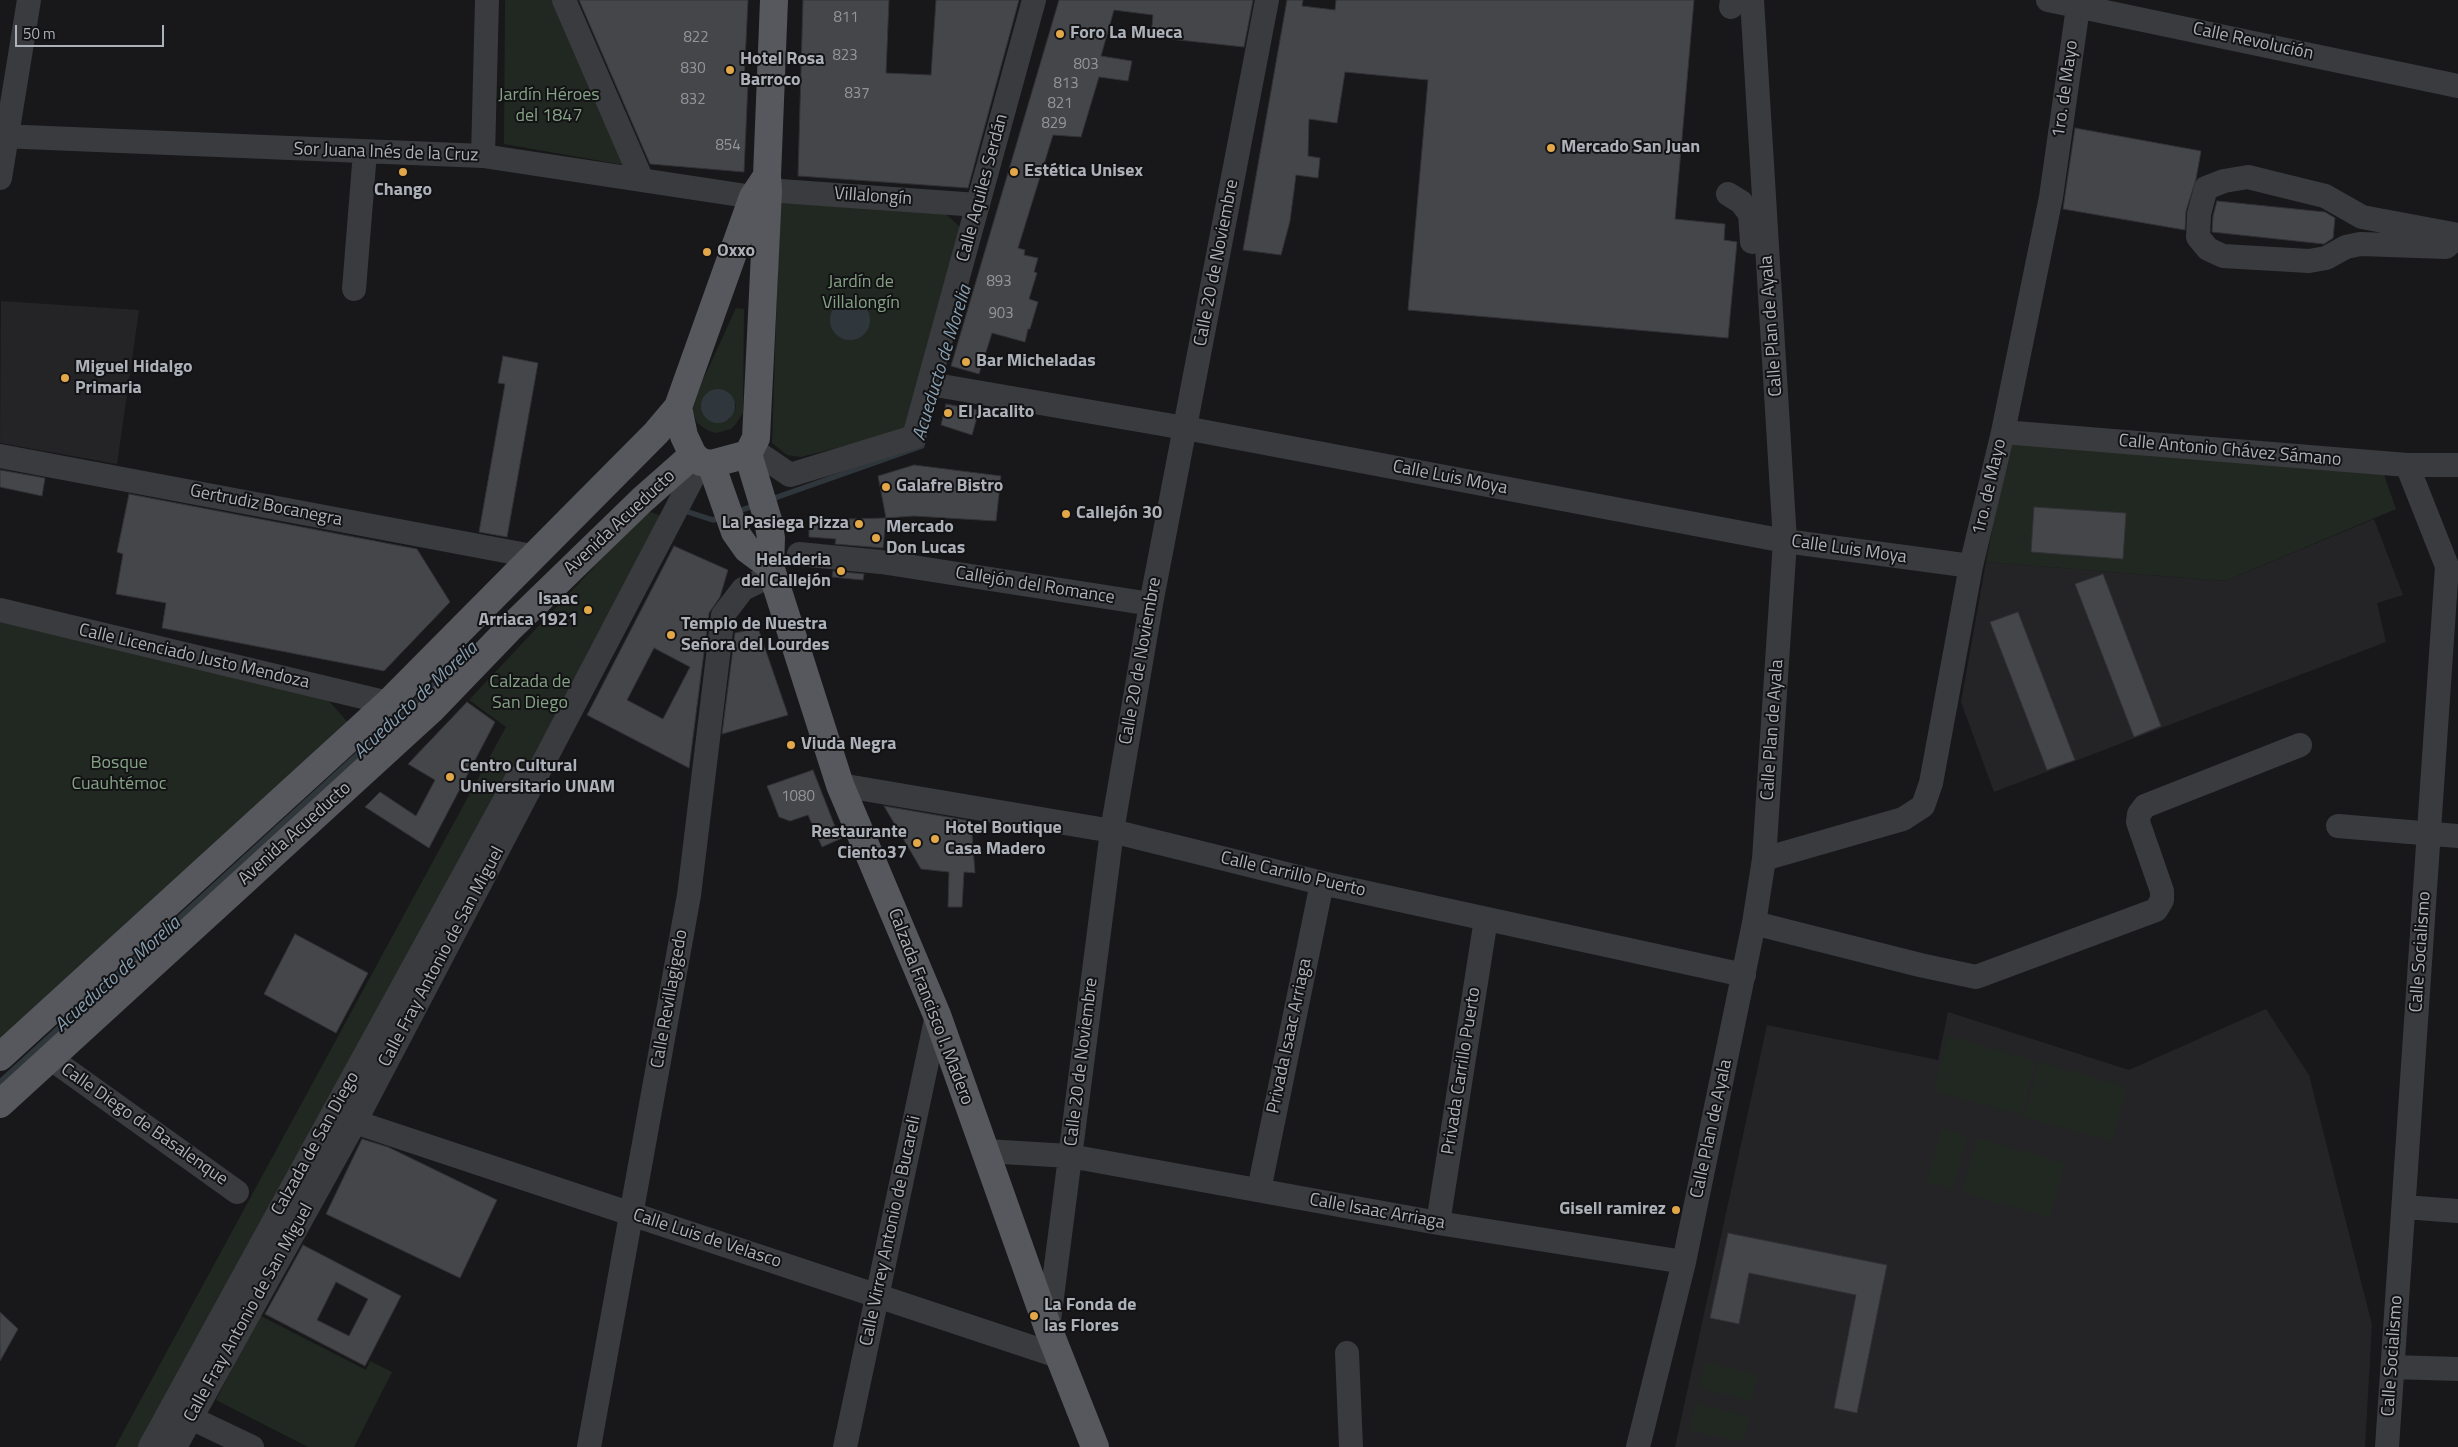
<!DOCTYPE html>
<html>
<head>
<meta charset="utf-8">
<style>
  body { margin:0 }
  #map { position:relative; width:2458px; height:1447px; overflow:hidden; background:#18181a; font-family:"Titillium Web",sans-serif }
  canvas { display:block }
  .scale { position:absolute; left:15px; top:25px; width:149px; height:22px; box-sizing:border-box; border:2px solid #acb0b8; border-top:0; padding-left:6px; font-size:15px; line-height:18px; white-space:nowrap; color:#acb0b8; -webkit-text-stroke:4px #131315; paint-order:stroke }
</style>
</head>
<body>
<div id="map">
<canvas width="2458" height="1447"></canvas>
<div class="scale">50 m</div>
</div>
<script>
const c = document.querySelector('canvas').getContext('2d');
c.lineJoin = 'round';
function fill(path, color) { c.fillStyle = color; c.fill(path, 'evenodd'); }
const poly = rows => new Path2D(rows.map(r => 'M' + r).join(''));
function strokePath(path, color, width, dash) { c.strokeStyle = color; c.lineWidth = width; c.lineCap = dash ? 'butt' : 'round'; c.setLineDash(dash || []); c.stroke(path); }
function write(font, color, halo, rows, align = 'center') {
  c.font = font + ' "Titillium Web",sans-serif'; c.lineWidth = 4; c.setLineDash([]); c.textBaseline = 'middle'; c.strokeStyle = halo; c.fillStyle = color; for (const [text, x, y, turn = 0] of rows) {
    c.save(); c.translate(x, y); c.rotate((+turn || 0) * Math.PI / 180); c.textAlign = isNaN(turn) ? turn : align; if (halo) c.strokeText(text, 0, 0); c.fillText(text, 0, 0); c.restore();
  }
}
fill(poly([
  [1,301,139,310,117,464,0,443],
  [2374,519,2403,595,2377,603,2386,642,1994,792,1961,702,1986,562,2225,581],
  [2266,1009,2309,1075,2372,1325,2365,1447,1675,1447,1767,1025,1938,1060,1948,1012,2129,1070]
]), '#242427');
fill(poly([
  [505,0,552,0,624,165,504,144],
  [780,203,945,213,964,231,911,429,801,457,787,455,772,443],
  [736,308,744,309,743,413,736,424,731,429,716,433,709,431,697,423,691,406],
  [717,389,727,391,736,405,735,410,729,420,718,423],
  [2009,443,2383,472,2396,509,2225,581,1986,562],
  [650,512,659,515,662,520,177,1447,115,1447,506,727,469,700,643,515],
  [0,622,328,700,352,727,0,1043],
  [1948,1036,2036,1061,2021,1115,1933,1091],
  [2039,1062,2127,1087,2112,1141,2024,1117],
  [1942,1129,1967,1136,1953,1189,1927,1182],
  [1977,1138,2065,1163,2050,1217,1962,1193],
  [259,1315,366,1370,370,1361,392,1372,354,1447,308,1447,216,1400],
  [1705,1362,1758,1375,1752,1401,1699,1388],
  [1696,1404,1749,1416,1743,1442,1689,1430]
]), '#212821');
fill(poly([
  '830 320a20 20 0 1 1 40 0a20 20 0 1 1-40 0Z',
  '701 406a17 17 0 1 1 34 0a17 17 0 1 1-34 0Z'
]), '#2f373d');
strokePath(poly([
  [769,500,922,446,923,440],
  [682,510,713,520,723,517],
  [736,512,756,505],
  [0,1082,463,658]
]), '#2f373d', 5.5);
const building = poly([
  [579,0,748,0,744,82,748,82,744,172,650,164,579,0],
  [803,0,889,0,886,73,931,75,936,0,1019,0,968,188,798,176,803,0],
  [1059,0,1253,0,1244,47,1151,37,1153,15,1114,10,1101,56,1132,61,1128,81,1099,77,1081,137,1053,135,1018,248,1025,250,1024,255,1038,258,1034,272,1037,273,1029,299,1038,302,1030,329,1028,329,1025,342,992,333,979,374,951,366,1059,0],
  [1287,0,1303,0,1302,6,1335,10,1336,0,1694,0,1675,219,1725,224,1724,240,1737,242,1728,338,1408,310,1428,80,1345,72,1337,123,1309,119,1308,156,1320,158,1318,178,1296,175,1290,221,1281,255,1243,250,1287,0],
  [2075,128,2201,151,2196,179,2186,211,2185,230,2063,209,2075,128],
  [2217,201,2325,212,2335,218,2333,238,2324,244,2212,232,2213,216,2217,201],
  [503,356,538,363,507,537,479,532,505,384,498,383,503,356],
  [946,404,979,410,972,435,941,425,946,404],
  [914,465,1001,476,996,521,914,516,886,518,883,548,835,544,836,539,809,537,809,520,886,518,878,476,914,465],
  [0,470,45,478,42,496,0,487,0,470],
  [129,494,417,549,450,602,384,671,162,628,166,603,116,594,123,554,117,552,129,494],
  [2034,507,2126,513,2123,559,2031,552,2034,507],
  [674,546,728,570,720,597,709,613,689,768,587,715,674,546],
  [654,648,690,667,663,719,627,700,654,648],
  [833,571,864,574,863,580,832,577,833,571],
  [2103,574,2161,726,2134,737,2075,584,2103,574],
  [2018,612,2075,760,2047,770,1990,622,2018,612],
  [758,628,788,715,722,734,735,633,758,628],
  [467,702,495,722,429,848,365,807,380,792,416,816,435,780,408,764,467,702],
  [813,770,834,824,842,838,822,847,808,815,790,821,779,817,767,786,813,770],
  [884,806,971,821,975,873,964,872,962,907,948,907,949,872,921,869,884,806],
  [295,934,368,973,336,1033,264,994,295,934],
  [362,1139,388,1147,497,1200,460,1278,326,1214,362,1139],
  [1728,1233,1887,1265,1857,1413,1834,1408,1856,1295,1749,1273,1739,1324,1710,1318,1728,1233],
  [303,1245,401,1296,365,1366,265,1314,303,1245],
  [336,1282,368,1299,349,1336,317,1320,336,1282],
  [0,1312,18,1329,0,1361,0,1312]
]);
fill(building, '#45464a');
strokePath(building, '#323236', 1);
strokePath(poly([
  [564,0,642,180],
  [2048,0,2458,86],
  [1731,7,1732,0],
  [0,136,483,156,753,197,768,191,780,191,978,205],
  [483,156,487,0],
  [0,178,29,0],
  [1728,194,1741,202,1750,214,1752,242],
  [2458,235,2362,217,2325,196,2248,177,2224,181,2206,188,2199,214,2198,237,2208,249,2223,256,2309,261,2326,258,2346,247,2360,244,2446,247,2458,236],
  [354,289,365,152],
  [930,384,1185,428,1785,541,1971,566],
  [2003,432,2407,465,2458,465],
  [752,449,790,475,914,437,1034,0],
  [0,456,532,556],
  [799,554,881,562,1151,604],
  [0,610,388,703],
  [840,785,1112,831,1322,883,1744,975],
  [2338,826,2458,836],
  [1764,859,1903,819,1923,806,1931,783,1971,566,2003,432,2051,197,2079,0],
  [1754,923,1920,965,1976,977,2156,910,2162,900,2162,891,2138,822,2139,814,2145,806,2300,745],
  [50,1058,237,1192],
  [355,1122,1058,1356],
  [985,1151,1070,1156,1438,1223,1684,1262],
  [1259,1190,1322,883],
  [2404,1207,2458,1211],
  [1438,1223,1486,919],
  [1048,1328,1112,831,1151,604,1267,0],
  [1347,1353,1351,1447],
  [2393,1367,2458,1369],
  [191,1418,252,1447],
  [150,1447,517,778],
  [175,1447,355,1122,701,462],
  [589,1447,689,895,723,615,743,589,774,574],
  [845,1447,937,1015],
  [1638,1447,1684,1262,1754,923,1764,859,1785,541,1752,0],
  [2387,1447,2447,566,2407,465]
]), '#3a3b3f', 24);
strokePath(poly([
  [767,176,753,197,678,407,684,436,693,455,701,462,711,464,748,454,756,438,768,191,767,176,774,0],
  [748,454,768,520,771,538,770,566,840,785,937,1015,1048,1328,1095,1447],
  [711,464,735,532,747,549,770,566],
  [0,1057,388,703,656,433,678,407],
  [0,1104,431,710,508,630,642,500,693,455]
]), '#56585d', 28);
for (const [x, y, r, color] of [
  [1060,34,5,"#e1a749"],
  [730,70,5,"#e1a749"],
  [1551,148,5,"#e1a749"],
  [403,172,5,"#e1a749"],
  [1014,172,5,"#e1a749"],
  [707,252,5,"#e1a749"],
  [966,362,5,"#e1a749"],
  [65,378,5,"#e1a749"],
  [948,413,5,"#e1a749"],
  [886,487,5,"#e1a749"],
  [1066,514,5,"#e1a749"],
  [859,524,5,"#e1a749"],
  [876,538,5,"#e1a749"],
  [841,571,5,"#e1a749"],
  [588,610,5,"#e1a749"],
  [671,635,5,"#e1a749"],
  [791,745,5,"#e1a749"],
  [450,777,5,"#e1a749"],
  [935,839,5,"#e1a749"],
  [917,843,5,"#e1a749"],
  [1676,1210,5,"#e1a749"],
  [1034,1316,5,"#e1a749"]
]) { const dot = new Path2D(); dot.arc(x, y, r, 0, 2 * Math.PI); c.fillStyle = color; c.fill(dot); strokePath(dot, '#131315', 2); }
write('15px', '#92969c', null, [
  ["811",846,18],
  ["822",696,38],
  ["823",845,56],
  ["803",1086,65],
  ["830",693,69],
  ["813",1066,84],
  ["837",857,94],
  ["832",693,100],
  ["821",1060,104],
  ["829",1054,124],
  ["854",728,146],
  ["893",999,282],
  ["903",1001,314],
  ["1080",798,797]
]);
write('bold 18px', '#acb0b8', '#131315', [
  ["Foro La Mueca",1070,34],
  ["Hotel Rosa",740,60],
  ["Barroco",740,81],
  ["Mercado San Juan",1561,148],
  ["Estética Unisex",1024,172],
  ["Chango",403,191,"center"],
  ["Oxxo",717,252],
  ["Bar Micheladas",976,362],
  ["Miguel Hidalgo",75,368],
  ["Primaria",75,389],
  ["El Jacalito",958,413],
  ["Galafre Bistro",896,487],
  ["Callejón 30",1076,514],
  ["La Pasiega Pizza",849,524,"right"],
  ["Mercado",886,528],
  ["Don Lucas",886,549],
  ["Heladeria",831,561,"right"],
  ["del Callejón",831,582,"right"],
  ["Isaac",578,600,"right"],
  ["Arriaca 1921",578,621,"right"],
  ["Templo de Nuestra",681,625],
  ["Señora del Lourdes",681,646],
  ["Viuda Negra",801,745],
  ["Centro Cultural",460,767],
  ["Universitario UNAM",460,788],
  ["Hotel Boutique",945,829],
  ["Casa Madero",945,850],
  ["Restaurante",907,833,"right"],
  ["Ciento37",907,854,"right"],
  ["Gisell ramirez",1666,1210,"right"],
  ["La Fonda de",1044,1306],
  ["las Flores",1044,1327]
], 'left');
write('18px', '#acb0b8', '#131315', [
  ["Calle Revolución",2253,42,12],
  ["1ro. de Mayo",2066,89,-82],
  ["Sor Juana Inés de la Cruz",386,153,2],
  ["Calle Aquiles Serdán",983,188,-75],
  ["Villalongín",873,197,4],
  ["Calle 20 de Noviembre",1217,263,-79],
  ["Calle Plan de Ayala",1772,326,-94],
  ["Calle Antonio Chávez Sámano",2230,451,5],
  ["Calle Luis Moya",1450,478,11],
  ["1ro. de Mayo",1990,487,-77],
  ["Gertrudiz Bocanegra",266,506,11],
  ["Avenida Acueducto",620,523,-43],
  ["Calle Luis Moya",1849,550,8],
  ["Callejón del Romance",1035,586,9],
  ["Calle Licenciado Justo Mendoza",194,657,13],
  ["Calle 20 de Noviembre",1141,661,-80],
  ["Calle Plan de Ayala",1773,730,-86],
  ["Avenida Acueducto",295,834,-42],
  ["Calle Carrillo Puerto",1293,875,13],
  ["Calle Socialismo",2421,952,-86],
  ["Calle Fray Antonio de San Miguel",442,957,-62],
  ["Calle Revillagigedo",670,999,-80],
  ["Calzada Francisco I. Madero",930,1007,69],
  ["Privada Isaac Arriaga",1290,1036,-78],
  ["Calle 20 de Noviembre",1082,1062,-83],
  ["Privada Carrillo Puerto",1462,1071,-81],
  ["Calle Diego de Basalenque",144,1125,35],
  ["Calle Plan de Ayala",1712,1129,-78],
  ["Calzada de San Diego",316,1144,-61],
  ["Calle Isaac Arriaga",1377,1212,10],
  ["Calle Virrey Antonio de Bucareli",891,1231,-78],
  ["Calle Luis de Velasco",707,1239,18],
  ["Calle Fray Antonio de San Miguel",249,1313,-61],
  ["Calle Socialismo",2393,1356,-86]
]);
write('18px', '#85a285', '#131315', [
  ["Jardín Héroes",549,96],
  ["del 1847",549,117],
  ["Jardín de",861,283],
  ["Villalongín",861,304],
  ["Calzada de",530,683],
  ["San Diego",530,704],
  ["Bosque",119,764],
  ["Cuauhtémoc",119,785]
]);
write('italic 19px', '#869eb0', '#131315', [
  ["Acueducto de Morelia",943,363,-73],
  ["Acueducto de Morelia",416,701,-43],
  ["Acueducto de Morelia",118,975,-42]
]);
</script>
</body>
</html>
